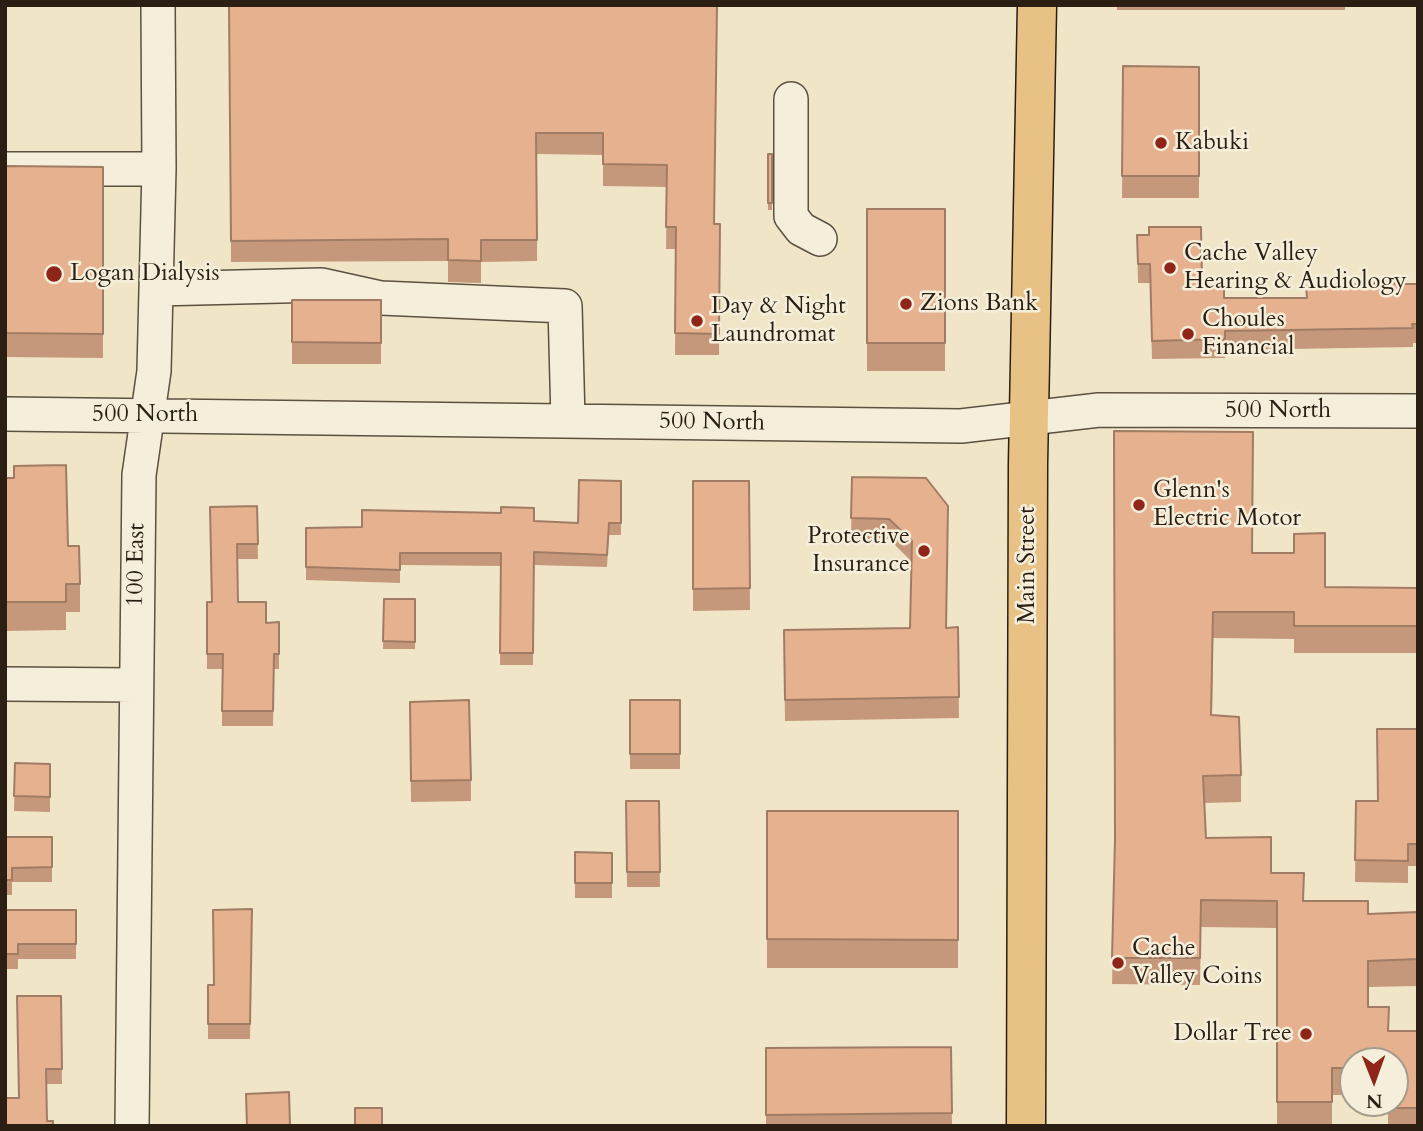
<!DOCTYPE html>
<html>
<head>
<meta charset="utf-8">
<style>
  body { margin:0 }
  #map { position:relative; width:1423px; height:1131px; overflow:hidden; background:#f0e5c7; font-family:Cardo,serif }
  canvas { display:block }
  .frame { position:absolute; inset:0; border:7px solid #2b1f13; pointer-events:none }
  .north { position:absolute; left:1339px; top:1047px; width:70px; height:70px; box-sizing:border-box; background:#f5eedb; border:2px solid #a49b8b; border-radius:50%; rotate:179deg; font-size:19px; font-weight:700; line-height:28px; text-align:center; color:#2b1f13 }
  .north::after { content:''; display:block; margin:auto; width:24px; height:32px; background:#8f2418; clip-path:polygon(50% 0,100% 100%,50% 72%,0 100%) }
</style>
</head>
<body>
<div id="map">
<canvas width="1423" height="1131"></canvas>
<div class="frame"></div>
<div class="north">N</div>
</div>
<script>
const c = document.querySelector('canvas').getContext('2d');
c.lineJoin = 'round';
const poly = rows => new Path2D(rows.map(r => 'M' + r).join(''));
function strokePath(path, color, width, dash) { c.strokeStyle = color; c.lineWidth = width; c.lineCap = dash ? 'butt' : 'round'; c.setLineDash(dash || []); c.stroke(path); }
function fill(path, color) { c.fillStyle = color; c.fill(path, 'evenodd'); }
function write(font, color, halo, rows, align = 'center') {
  c.font = font + ' Cardo,serif'; c.lineWidth = 5; c.setLineDash([]); c.textBaseline = 'middle'; c.strokeStyle = halo; c.fillStyle = color; for (const [text, x, y, turn = 0] of rows) {
    c.save(); c.translate(x, y); c.rotate((+turn || 0) * Math.PI / 180); c.textAlign = isNaN(turn) ? turn : align; if (halo) c.strokeText(text, 0, 0); c.fillText(text, 0, 0); c.restore();
  }
}
const minor = poly([
  [791,99,791,216,801,229,820,239],
  [5,169,159,169],
  [156,289,322,285,381,298,565,306,568,420],
  [5,414,961,426,1099,410,1418,411],
  [5,684,135,685],
  [132,1126,139,475,154,371,159,169,158,5]
]);
const major = poly([
  [1026,1126,1028,464,1037,5]
]);
strokePath(minor, '#5c5040', 36);
strokePath(major, '#2b1f13', 41);
strokePath(minor, '#f5eedb', 33);
strokePath(major, '#e8c284', 38);
fill(poly([
  [229,5,717,5,714,224,720,224,719,355,675,355,676,249,666,249,667,187,603,186,603,155,537,154,537,261,481,262,481,283,448,282,448,261,231,262],
  [1117,5,1345,5,1345,10,1117,10],
  [1123,66,1199,67,1199,198,1122,198],
  [768,154,772,154,772,210,768,210],
  [5,166,103,167,103,358,5,357],
  [867,209,945,209,945,371,867,371],
  [1137,235,1202,281,1224,298,1306,298,1395,284,1418,284,1418,343,1413,343,1413,347,1225,350,1225,358,1152,359,1150,283,1138,283],
  [292,300,381,300,381,364,292,364],
  [1114,431,1252,553,1325,587,1418,588,1418,653,1294,653,1294,639,1213,638,1212,715,1241,775,1241,802,1204,803,1206,838,1271,873,1304,901,1368,914,1418,912,1418,986,1368,987,1368,1007,1389,1031,1418,1031,1418,1126,1388,1126,1388,1103,1395,1061,1353,1061,1353,1095,1332,1095,1332,1126,1277,1126,1277,928,1201,927,1200,985,1112,984,1115,841],
  [852,477,926,478,947,628,958,627,959,718,785,721,784,630,910,628,912,562,889,539,851,539],
  [5,478,68,546,80,584,80,612,66,612,66,630,5,631],
  [621,481,621,535,609,535,607,567,534,565,533,665,500,665,501,566,400,565,400,583,306,580,306,528,362,527,534,521,578,523],
  [693,481,749,481,750,610,693,611],
  [257,506,258,559,238,559,238,602,266,623,279,622,279,669,274,669,273,726,222,726,222,669,207,669,207,602,211,602,210,507],
  [384,599,415,599,415,649,383,649],
  [630,700,680,700,680,769,630,769],
  [410,724,471,780,471,801,411,802],
  [1418,729,1418,866,1408,866,1408,883,1355,882,1356,801,1378,801],
  [15,763,50,764,50,812,14,811],
  [626,801,659,801,660,887,627,887],
  [767,811,958,811,958,968,767,968],
  [5,837,52,837,52,882,12,882,12,895,5,895],
  [575,852,612,853,612,898,575,898],
  [252,909,250,1039,208,1039,208,985,213,985],
  [5,910,76,910,76,959,18,959,18,969,5,969],
  [61,996,62,1084,47,1084,47,1121,19,1098],
  [951,1047,952,1126,766,1126,766,1048]
]), '#c6987b');
const building = poly([
  [229,5,717,5,714,224,720,224,719,334,675,333,676,227,666,227,667,165,603,164,603,133,536,133,537,240,481,240,481,261,448,260,448,239,231,241,229,5],
  [1123,66,1199,67,1199,176,1122,176,1123,66],
  [768,154,772,154,772,203,768,203,768,154],
  [5,166,103,167,103,334,5,333,5,166],
  [867,209,945,209,945,343,867,343,867,209],
  [1149,227,1201,227,1202,281,1224,280,1224,298,1307,298,1306,286,1375,284,1375,279,1395,278,1395,284,1418,284,1418,324,1412,324,1413,328,1225,331,1225,339,1152,341,1150,264,1138,264,1137,235,1149,235,1149,227],
  [292,300,381,300,381,343,292,342,292,300],
  [1114,431,1253,432,1252,553,1294,553,1294,534,1325,533,1325,587,1418,588,1418,626,1294,626,1294,612,1213,612,1211,715,1239,717,1241,775,1203,776,1206,838,1271,837,1271,873,1304,873,1303,901,1368,901,1368,914,1418,912,1418,959,1368,961,1368,1007,1389,1007,1388,1031,1418,1031,1418,1108,1388,1108,1388,1103,1395,1103,1395,1061,1353,1061,1353,1068,1332,1068,1332,1102,1277,1102,1277,901,1201,900,1200,958,1112,958,1115,839,1114,431],
  [66,465,68,546,79,546,80,584,66,584,66,602,5,602,5,478,14,478,14,466,66,465],
  [852,477,926,478,948,506,946,628,958,627,959,697,785,700,784,630,910,628,912,541,889,519,851,518,852,477],
  [579,480,621,481,621,523,609,523,607,555,534,552,533,653,500,653,501,553,400,553,400,570,306,567,306,528,362,527,362,510,501,513,501,507,534,508,534,521,578,523,579,480],
  [693,481,749,481,750,588,693,589,693,481],
  [257,506,258,544,237,544,238,602,266,602,266,623,279,622,279,654,274,654,273,711,222,711,223,654,207,654,207,602,212,602,210,507,257,506],
  [384,599,415,599,415,642,383,641,384,599],
  [469,700,471,780,411,781,410,702,469,700],
  [630,700,680,700,680,754,630,754,630,700],
  [1377,729,1418,729,1418,844,1408,844,1408,861,1355,860,1356,801,1378,801,1377,729],
  [15,763,50,764,50,797,14,796,15,763],
  [626,801,659,801,660,872,627,872,626,801],
  [767,811,958,811,958,940,767,939,767,811],
  [5,837,52,837,52,867,12,868,12,880,5,880,5,837],
  [575,852,612,853,612,883,575,883,575,852],
  [252,909,250,1024,208,1024,208,985,214,985,213,910,252,909],
  [5,910,76,910,76,944,18,944,18,954,5,954,5,910],
  [17,996,61,996,62,1069,46,1069,47,1121,53,1121,53,1126,5,1126,5,1098,19,1098,17,996],
  [951,1047,952,1113,766,1115,766,1048,951,1047],
  [289,1092,290,1126,247,1126,246,1094,289,1092],
  [355,1108,382,1108,382,1126,355,1126,355,1108]
]);
fill(building, '#e6b18f');
strokePath(building, '#a17c64', 2);
for (const [x, y, r, color] of [
  [1161,143,7,"#8f2418"],
  [1170,268,7,"#8f2418"],
  [54,274,9,"#8f2418"],
  [906,304,7,"#8f2418"],
  [697,321,7,"#8f2418"],
  [1188,334,7,"#8f2418"],
  [1139,505,7,"#8f2418"],
  [924,551,7,"#8f2418"],
  [1118,963,7,"#8f2418"],
  [1306,1034,7,"#8f2418"]
]) { const dot = new Path2D(); dot.arc(x, y, r, 0, 2 * Math.PI); c.fillStyle = color; c.fill(dot); strokePath(dot, '#f5eedb', 2.5); }
write('24px', '#2b1f13', '#f5eedb', [
  ["Kabuki",1175,143],
  ["Cache Valley",1184,254],
  ["Hearing & Audiology",1184,282],
  ["Logan Dialysis",70,274],
  ["Zions Bank",920,304],
  ["Day & Night",711,307],
  ["Laundromat",711,335],
  ["Choules",1202,320],
  ["Financial",1202,348],
  ["Glenn's",1153,491],
  ["Electric Motor",1153,519],
  ["Protective",910,537,"right"],
  ["Insurance",910,565,"right"],
  ["Cache",1132,949],
  ["Valley Coins",1132,977],
  ["Dollar Tree",1292,1034,"right"]
], 'left');
write('24px', '#2b1f13', '#f5eedb', [
  ["500 North",1278,411],
  ["500 North",145,415],
  ["500 North",712,423,1],
  ["100 East",137,565,-89],
  ["Main Street",1028,565,-90]
]);
</script>
</body>
</html>
